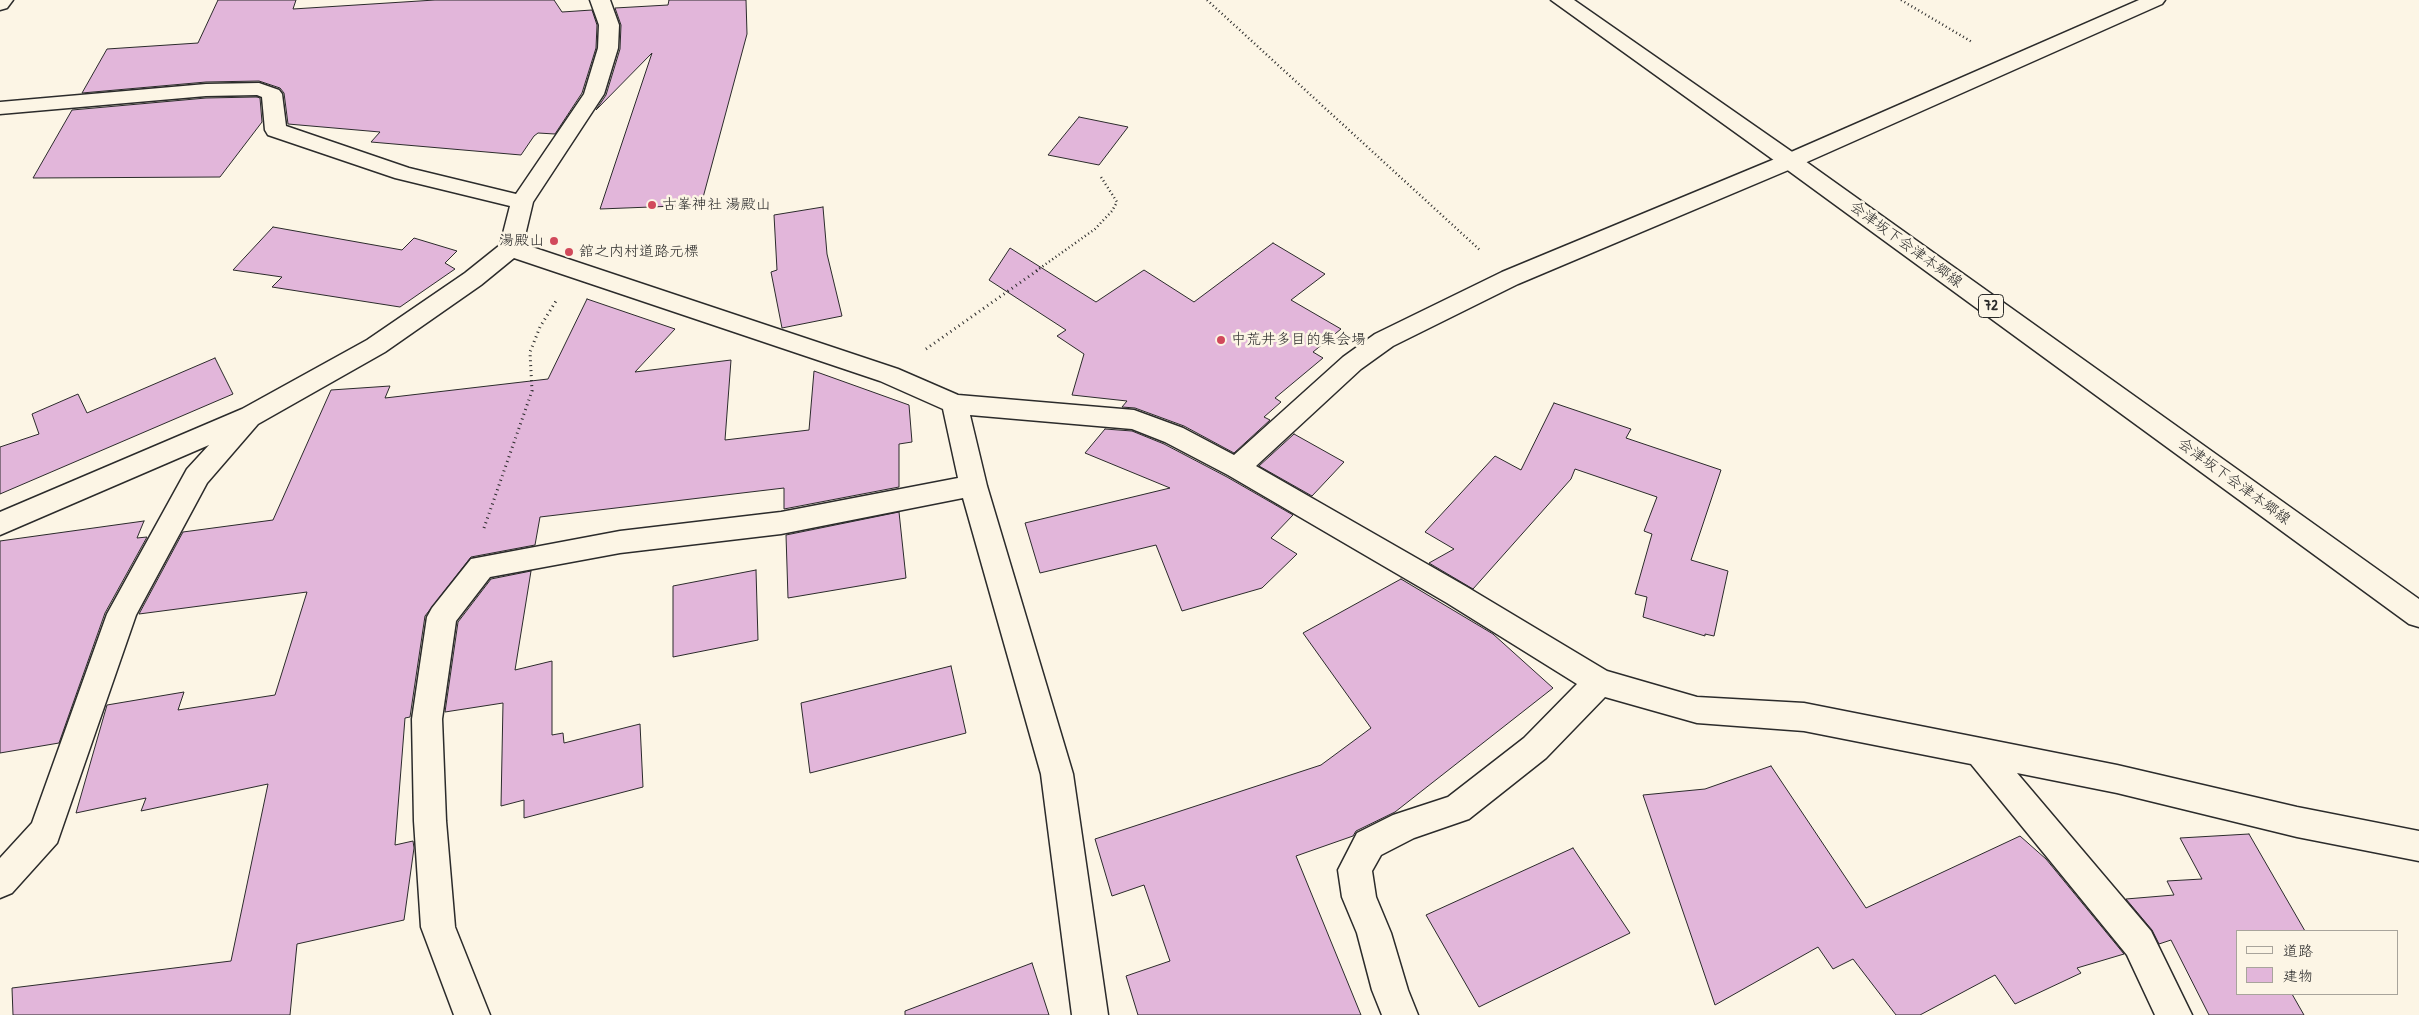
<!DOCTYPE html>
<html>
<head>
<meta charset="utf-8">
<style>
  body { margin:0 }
  #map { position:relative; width:2419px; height:1015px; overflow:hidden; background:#fcf5e5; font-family:"Patrick Hand","Klee One",sans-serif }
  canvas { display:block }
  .legend { position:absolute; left:2236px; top:930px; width:162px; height:65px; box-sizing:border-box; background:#fcf5e5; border:1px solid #a8a49b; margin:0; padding:6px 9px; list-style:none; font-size:15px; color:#2b2b2b }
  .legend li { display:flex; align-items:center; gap:10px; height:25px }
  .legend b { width:25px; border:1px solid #a8a49b }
</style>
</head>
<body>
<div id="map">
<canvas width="2419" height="1015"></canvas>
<ul class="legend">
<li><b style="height:6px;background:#fcf5e5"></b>道路</li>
<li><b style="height:14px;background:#e2b6da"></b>建物</li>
</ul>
</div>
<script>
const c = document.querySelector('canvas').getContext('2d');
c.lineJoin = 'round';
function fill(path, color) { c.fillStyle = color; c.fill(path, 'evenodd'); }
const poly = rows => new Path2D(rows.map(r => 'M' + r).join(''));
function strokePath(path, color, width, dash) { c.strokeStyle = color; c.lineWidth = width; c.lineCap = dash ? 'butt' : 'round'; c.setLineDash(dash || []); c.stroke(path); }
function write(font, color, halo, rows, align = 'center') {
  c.font = font + ' "Patrick Hand","Klee One",sans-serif'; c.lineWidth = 5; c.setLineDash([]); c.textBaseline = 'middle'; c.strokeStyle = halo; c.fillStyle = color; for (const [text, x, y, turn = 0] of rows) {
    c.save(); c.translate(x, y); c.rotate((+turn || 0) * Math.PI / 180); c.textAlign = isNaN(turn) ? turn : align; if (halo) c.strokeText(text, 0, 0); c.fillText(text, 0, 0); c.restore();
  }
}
const building = poly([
  [218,0,296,0,293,9,435,0,554,0,562,12,592,10,597,25,596,48,582,93,555,134,538,133,534,136,521,155,371,142,380,132,288,124,284,93,280,88,259,81,206,82,82,93,107,49,198,43,218,0],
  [669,0,746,0,747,34,701,205,600,209,652,53,596,110,606,95,620,49,621,25,615,8,668,5,669,0],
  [257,97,260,98,262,122,220,177,33,178,72,110,206,98,257,97],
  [1079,117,1128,127,1099,165,1048,155,1079,117],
  [823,207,827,254,842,316,782,328,771,272,777,270,774,215,823,207],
  [273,227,402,250,414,238,457,251,445,263,455,269,400,307,272,287,282,277,233,270,273,227],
  [1273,243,1325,274,1291,300,1341,329,1313,352,1323,358,1275,398,1281,402,1264,417,1270,420,1234,453,1184,426,1135,408,1122,407,1127,401,1072,395,1084,354,1057,336,1066,330,989,280,1010,248,1096,302,1144,270,1194,302,1273,243],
  [587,299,675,329,635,372,731,360,725,440,809,430,814,371,909,405,912,442,899,444,899,487,784,509,784,488,540,517,535,545,471,557,425,616,410,717,405,718,395,845,413,841,414,848,404,920,297,944,290,1015,13,1015,12,988,231,961,268,784,141,811,146,798,76,813,107,705,184,692,178,710,275,695,307,592,139,614,183,532,273,520,331,390,390,386,385,398,548,379,587,299],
  [215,358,233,394,0,494,0,447,39,434,32,414,78,394,87,413,215,358],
  [1554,403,1631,429,1626,438,1721,470,1691,560,1728,571,1714,636,1705,634,1705,636,1643,617,1647,597,1635,594,1652,534,1644,531,1657,497,1575,469,1571,479,1473,589,1429,563,1454,549,1425,532,1495,456,1521,470,1554,403],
  [1105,429,1132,431,1164,444,1227,477,1293,515,1271,538,1297,554,1262,588,1182,611,1156,545,1040,573,1025,523,1170,488,1085,453,1105,429],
  [1294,434,1344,462,1312,496,1259,466,1294,434],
  [899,512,906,578,788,598,786,535,899,512],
  [144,521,137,538,147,537,105,613,59,743,0,753,0,541,144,521],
  [756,570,758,640,673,657,673,586,756,570],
  [531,571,515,670,552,661,552,735,563,733,564,743,640,724,643,787,524,818,524,800,501,806,503,703,445,712,458,622,491,579,531,571],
  [1401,579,1493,634,1553,688,1395,812,1356,831,1353,836,1296,856,1361,1015,1138,1015,1126,976,1170,961,1144,885,1112,896,1095,839,1321,765,1371,728,1303,633,1401,579],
  [951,666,966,733,810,773,801,703,951,666],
  [1771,766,1866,908,2020,836,2046,859,2124,954,2077,968,2081,973,2015,1004,1995,975,1920,1015,1896,1015,1853,959,1833,969,1818,947,1715,1005,1643,795,1705,789,1771,766],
  [2249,834,2305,931,2238,931,2238,994,2292,994,2304,1015,2209,1015,2171,940,2159,944,2152,930,2126,899,2174,895,2167,881,2202,879,2180,838,2249,834],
  [1573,848,1630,933,1479,1007,1426,915,1573,848],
  [1032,963,1049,1015,905,1015,905,1011,1032,963]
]);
fill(building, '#e2b6da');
strokePath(building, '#2b2b2b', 1);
const minor = poly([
  [0,0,13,0,7,8,0,10,0,0],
  [590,0,610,0,619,25,618,48,604,94,533,202,523,244,898,369,958,395,1134,410,1183,428,1234,455,1343,357,1375,334,1502,272,1782,156,2139,0,2165,0,2162,4,1798,166,1518,284,1393,346,1361,369,1256,466,1467,587,1607,671,1697,697,1804,703,2117,765,2297,807,2419,831,2419,861,2297,837,2117,793,2017,773,2151,931,2192,1015,2155,1015,2127,955,1971,764,1804,731,1697,723,1605,697,1546,758,1469,819,1414,838,1381,855,1372,871,1376,897,1391,933,1408,990,1418,1015,1382,1015,1372,990,1357,933,1342,897,1338,870,1357,833,1393,815,1448,797,1524,738,1577,684,1447,603,1228,475,1165,442,1132,429,970,415,987,486,1073,774,1108,1015,1072,1015,1041,774,963,498,781,534,620,553,490,577,456,621,442,719,446,821,455,927,490,1015,454,1015,421,927,414,821,412,719,427,617,432,608,471,559,620,531,781,512,958,478,943,409,880,381,514,258,481,285,385,352,258,424,207,483,136,615,57,843,12,893,0,898,0,858,32,823,107,614,187,469,209,445,0,535,0,512,242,409,367,340,465,273,500,245,510,206,395,178,268,135,265,130,262,97,257,95,206,96,0,114,0,102,206,84,259,83,279,90,282,94,286,126,409,168,516,194,584,94,598,48,599,25,590,0]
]);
const major = poly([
  [1551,0,1574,0,1798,156,2419,599,2419,627,2409,624,1782,166,1551,0]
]);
strokePath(minor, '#2b2b2b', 3);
strokePath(major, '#2b2b2b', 3);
strokePath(poly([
  [1207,0,1481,251],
  [1901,0,1972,42],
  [1036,271,1095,229,1112,211,1117,202,1101,177]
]), '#2b2b2b', 2.5, [1, 3]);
strokePath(poly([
  [926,349,1038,270],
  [484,528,532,391,530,352,540,327,556,301]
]), '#2b2b2b', 3, [1, 4]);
fill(minor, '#fcf5e5');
fill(major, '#fcf5e5');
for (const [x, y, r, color] of [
  [652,205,5,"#d1495b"],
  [554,241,5,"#d1495b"],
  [569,252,5,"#d1495b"],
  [1221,340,5,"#d1495b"]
]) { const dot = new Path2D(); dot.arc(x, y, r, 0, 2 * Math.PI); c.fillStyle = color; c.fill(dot); strokePath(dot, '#fcf5e5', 2); }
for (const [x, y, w] of [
  [1991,306,25]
]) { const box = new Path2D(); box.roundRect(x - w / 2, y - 11.5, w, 23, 4); c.fillStyle = '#fcf5e5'; c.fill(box); strokePath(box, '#2b2b2b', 1); }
write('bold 14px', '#2b2b2b', null, [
  ["72",1991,306]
]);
write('15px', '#2b2b2b', '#fcf5e5', [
  ["古峯神社 湯殿山",662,205],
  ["湯殿山",544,241,"right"],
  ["舘之内村道路元標",579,252],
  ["中荒井多目的集会場",1231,340]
], 'left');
write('15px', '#2b2b2b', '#fcf5e5', [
  ["会津坂下会津本郷線",1906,245,36],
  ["会津坂下会津本郷線",2234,482,36]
]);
</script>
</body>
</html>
